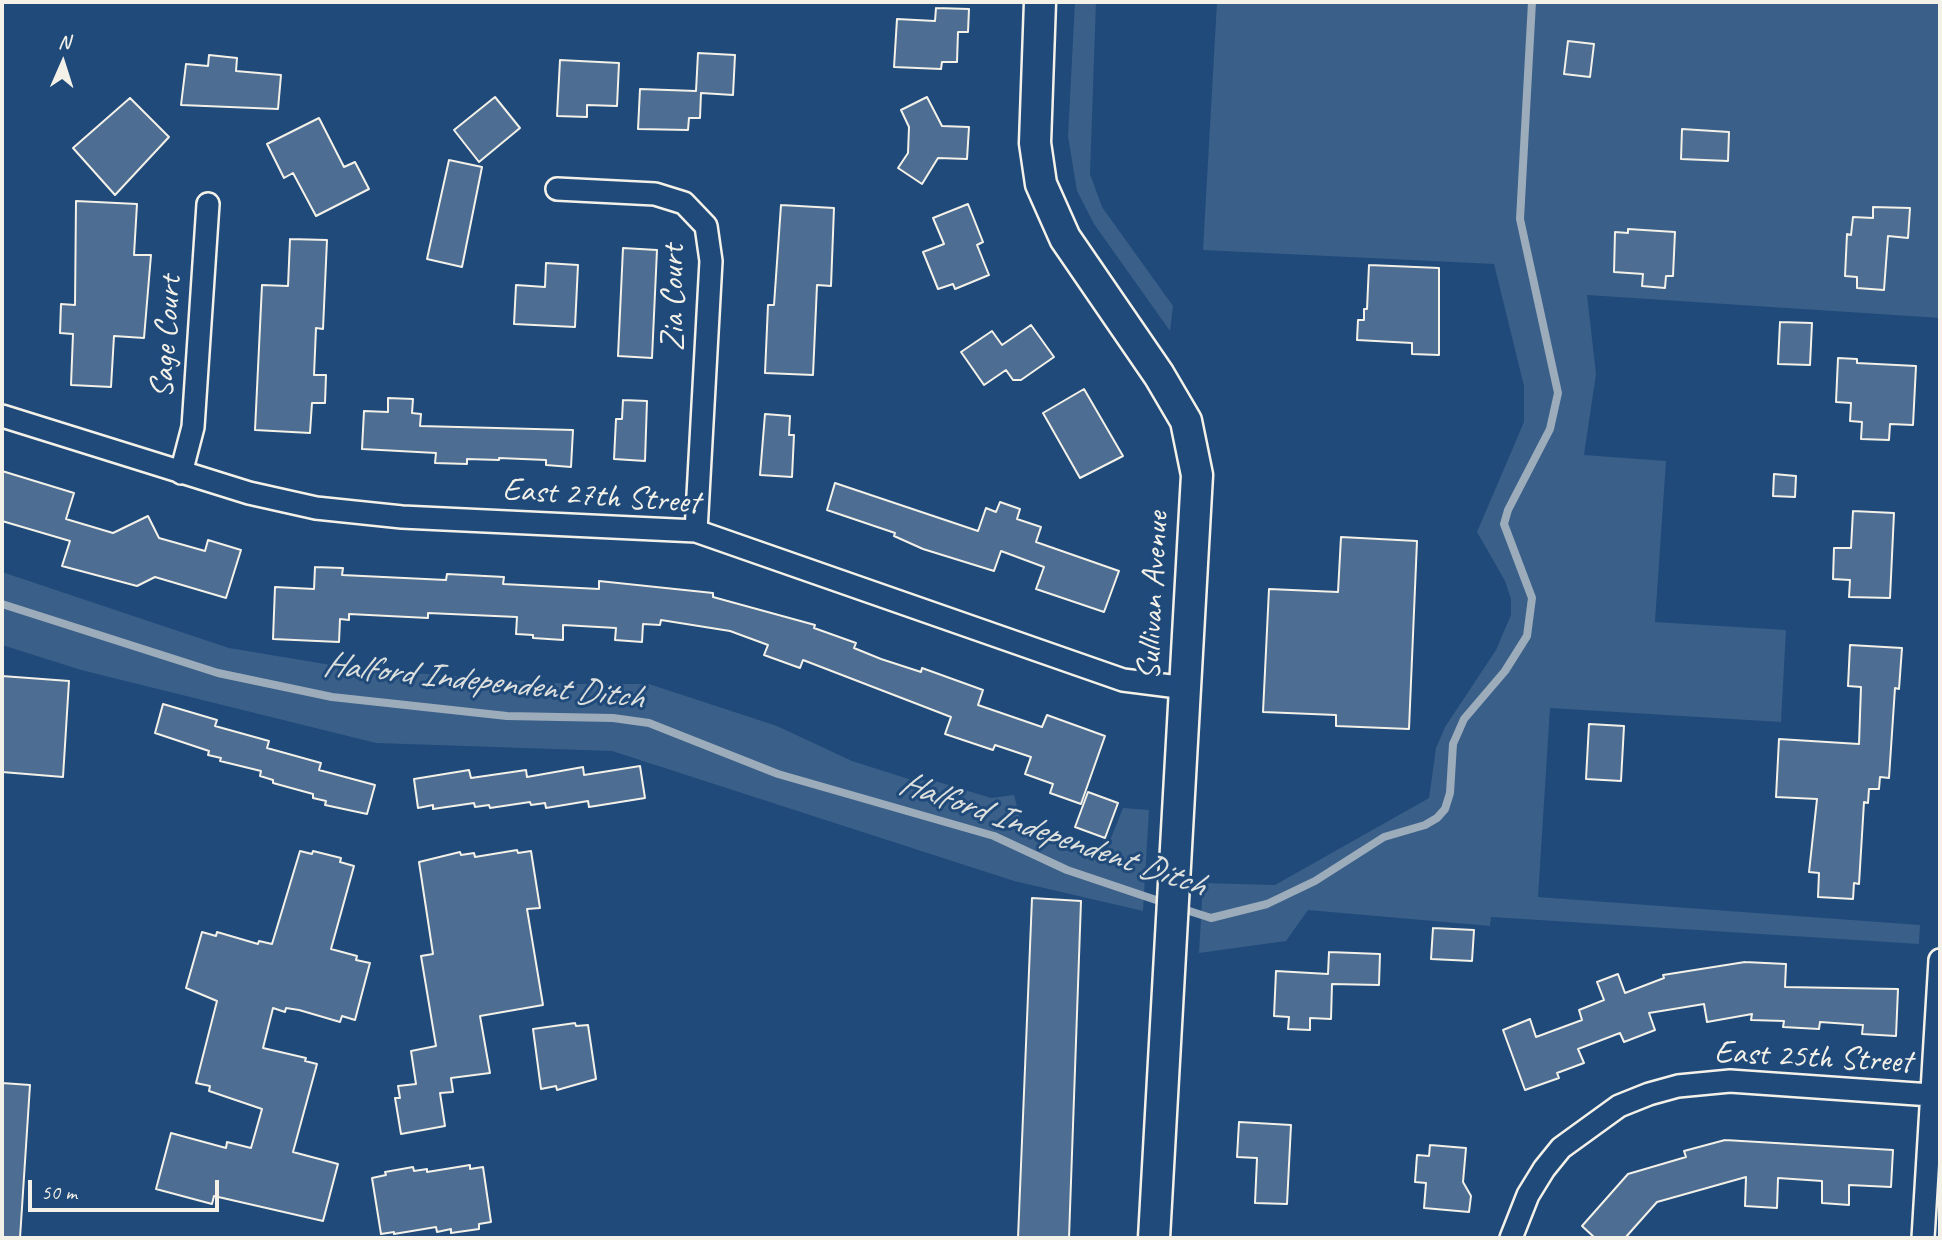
<!DOCTYPE html>
<html>
<head>
<meta charset="utf-8">
<style>
  body { margin:0 }
  #map { position:relative; width:1942px; height:1240px; overflow:hidden; background:#1f4a7a; font-family:Caveat,sans-serif }
  canvas { display:block }
  .frame { position:absolute; inset:0; border:4px solid #f4f1e8; pointer-events:none }
  .north { position:absolute; left:28px; top:28px; width:70px; height:70px; -webkit-text-stroke:5px #1f4a7a; paint-order:stroke; rotate:3deg; font-size:19px; font-weight:700; line-height:28px; text-align:center; color:#f4f1e8 }
  .north::after { content:''; display:block; margin:auto; width:24px; height:32px; background:#f4f1e8; clip-path:polygon(50% 0,100% 100%,50% 72%,0 100%) }
  .scale { position:absolute; left:28px; top:1180px; width:191px; height:32px; box-sizing:border-box; border:4px solid #f4f1e8; border-top:0; padding-left:9px; font-size:21px; line-height:24px; white-space:nowrap; color:#f4f1e8; -webkit-text-stroke:5px #1f4a7a; paint-order:stroke }
</style>
</head>
<body>
<div id="map">
<canvas width="1942" height="1240"></canvas>
<div class="frame"></div>
<div class="north">N</div>
<div class="scale">50 m</div>
</div>
<script>
const c = document.querySelector('canvas').getContext('2d');
c.lineJoin = 'round';
function fill(path, color) { c.fillStyle = color; c.fill(path, 'evenodd'); }
const poly = rows => new Path2D(rows.map(r => 'M' + r).join(''));
function strokePath(path, color, width, dash) { c.strokeStyle = color; c.lineWidth = width; c.lineCap = dash ? 'butt' : 'round'; c.setLineDash(dash || []); c.stroke(path); }
function write(font, color, halo, rows, align = 'center') {
  c.font = font + ' Caveat,sans-serif'; c.lineWidth = 6; c.setLineDash([]); c.textBaseline = 'middle'; c.strokeStyle = halo; c.fillStyle = color; for (const [text, x, y, turn = 0] of rows) {
    c.save(); c.translate(x, y); c.rotate((+turn || 0) * Math.PI / 180); c.textAlign = isNaN(turn) ? turn : align; if (halo) c.strokeText(text, 0, 0); c.fillText(text, 0, 0); c.restore();
  }
}
fill(poly([
  [1075,2,1096,2,1090,174,1102,207,1173,306,1170,331,1094,224,1077,191,1068,136],
  [1217,2,1940,2,1940,318,1587,295,1596,374,1584,455,1666,461,1655,622,1786,630,1781,722,1550,708,1538,897,1920,925,1919,944,1491,917,1490,926,1308,910,1286,941,1199,953,1203,883,1275,885,1429,798,1436,748,1445,727,1496,650,1511,615,1511,599,1505,581,1477,532,1524,422,1524,386,1494,264,1203,250],
  [2,572,229,648,355,669,569,684,649,684,777,726,852,761,915,781,932,780,991,798,1014,795,1022,826,1103,858,1123,808,1149,810,1143,911,1014,881,612,751,376,743,81,670,2,645]
]), '#3a5f88');
strokePath(poly([
  [2,604,218,673,332,697,507,716,613,718,649,723,778,774,994,836,1067,870,1168,904],
  [1180,908,1211,918,1267,904,1315,881,1384,837,1425,825,1437,818,1445,809,1450,793,1453,744,1464,719,1505,671,1527,636,1532,598,1504,524,1508,510,1550,429,1558,393,1520,219,1532,2]
]), '#9cacbb', 8);
const building = poly([
  [936,8,969,9,968,32,958,32,957,62,942,62,941,69,894,67,897,19,935,21,936,8],
  [1568,41,1594,44,1590,77,1564,74,1568,41],
  [698,53,735,55,733,95,701,93,700,118,689,118,688,130,638,129,640,89,696,91,698,53],
  [209,55,237,58,236,71,281,75,278,109,181,105,186,64,208,66,209,55],
  [560,60,619,63,617,106,587,105,587,117,557,116,560,60],
  [495,97,520,128,479,162,454,130,495,97],
  [927,97,942,126,969,127,967,159,938,158,922,184,898,168,908,153,909,127,901,110,927,97],
  [130,98,169,137,115,195,73,148,130,98],
  [319,118,344,167,355,162,369,189,316,216,293,173,284,178,267,144,319,118],
  [1682,129,1729,132,1728,161,1681,159,1682,129],
  [449,160,482,167,462,267,427,259,449,160],
  [76,201,137,204,134,255,151,255,144,338,114,336,111,387,71,385,73,334,60,333,61,304,75,305,76,201],
  [968,204,983,242,977,245,989,275,955,289,953,284,938,289,923,252,944,244,933,218,968,204],
  [781,205,834,208,831,286,817,285,813,375,765,373,768,305,774,305,781,205],
  [1873,207,1910,208,1908,238,1888,236,1884,290,1857,288,1857,277,1845,276,1847,234,1851,235,1853,217,1873,218,1873,207],
  [1628,229,1675,232,1673,276,1666,276,1665,288,1642,286,1643,274,1614,272,1615,232,1628,233,1628,229],
  [290,239,327,240,323,329,316,328,314,375,326,375,325,403,312,403,310,433,255,430,262,285,288,286,290,239],
  [623,248,657,250,652,358,618,356,623,248],
  [546,263,578,265,575,327,514,324,516,285,545,287,546,263],
  [1369,265,1439,268,1439,355,1412,354,1412,343,1357,340,1358,320,1364,320,1364,309,1367,309,1369,265],
  [1780,322,1812,323,1810,365,1778,364,1780,322],
  [1031,325,1054,357,1021,380,1013,380,1006,370,984,385,961,352,992,331,1002,345,1031,325],
  [1838,358,1857,359,1857,363,1916,366,1913,425,1890,424,1889,440,1861,439,1862,422,1850,421,1851,403,1836,402,1838,358],
  [1084,389,1123,456,1080,478,1043,413,1084,389],
  [388,398,413,399,412,413,421,414,420,426,573,430,571,467,546,465,546,460,499,458,499,460,467,459,467,464,435,463,436,453,362,449,364,411,388,412,388,398],
  [623,400,647,401,645,461,614,459,616,419,622,419,623,400],
  [765,414,790,416,789,435,794,435,792,477,760,475,765,414],
  [2,471,74,493,66,519,113,533,148,516,159,538,205,551,208,540,241,550,226,598,155,577,137,586,62,566,70,541,2,521,2,471],
  [1774,474,1796,476,1795,497,1773,496,1774,474],
  [835,483,978,531,986,508,996,512,1000,502,1020,509,1017,519,1041,527,1036,542,1119,571,1104,612,1036,589,1044,567,1001,551,994,571,923,549,894,536,895,533,827,510,835,483],
  [1853,511,1894,513,1890,598,1849,597,1850,580,1833,579,1834,548,1851,548,1853,511],
  [1341,537,1417,541,1409,729,1336,726,1336,715,1263,712,1269,589,1338,592,1341,537],
  [315,567,343,568,342,575,446,580,447,574,504,577,503,584,599,589,599,581,713,593,713,597,815,625,814,628,856,643,854,648,881,659,921,672,922,668,983,690,978,705,1042,727,1047,715,1105,736,1081,804,1050,793,1053,784,1025,774,1031,757,995,745,993,750,945,734,951,717,803,660,800,668,764,655,768,645,730,631,661,620,660,625,643,624,642,642,615,640,616,628,563,625,563,640,533,638,533,635,516,634,517,617,428,613,428,618,349,614,349,620,340,619,339,642,273,639,275,587,314,589,315,567],
  [1850,645,1902,648,1899,689,1895,688,1889,778,1880,777,1879,789,1869,789,1868,803,1864,802,1859,884,1854,883,1853,899,1818,897,1819,873,1809,872,1817,799,1776,797,1779,739,1859,744,1861,687,1848,686,1850,645],
  [2,676,69,681,63,777,2,772,2,676],
  [163,704,217,720,215,726,269,741,267,748,321,763,319,770,375,785,367,814,325,805,326,801,313,798,313,794,273,783,273,780,260,776,261,771,220,761,221,758,208,755,209,751,155,733,163,704],
  [1589,724,1624,726,1621,781,1586,779,1589,724],
  [640,766,645,798,589,807,588,801,546,808,545,803,531,805,530,802,490,808,489,805,475,807,474,803,433,809,433,805,418,808,414,779,469,770,471,778,526,770,527,777,583,767,584,775,640,766],
  [1088,792,1118,803,1105,838,1075,827,1088,792],
  [517,850,518,853,531,851,540,908,527,909,543,1005,480,1016,490,1073,451,1078,453,1092,440,1093,445,1126,401,1134,395,1098,400,1098,398,1086,416,1084,411,1051,436,1046,421,956,433,954,419,862,460,852,461,855,474,853,475,857,517,850],
  [300,851,312,854,313,851,341,858,340,862,354,866,331,949,357,956,356,960,370,963,355,1020,342,1016,340,1022,299,1010,286,1008,285,1012,273,1008,263,1048,306,1058,305,1061,317,1064,293,1152,338,1164,323,1221,214,1196,212,1204,156,1189,171,1133,226,1148,227,1142,251,1148,262,1109,209,1091,210,1086,196,1083,217,1001,186,988,202,932,216,936,217,932,258,944,259,941,272,944,300,851],
  [1032,898,1081,901,1069,1238,1018,1238,1032,898],
  [1433,928,1474,930,1472,961,1431,959,1433,928],
  [1329,952,1380,954,1379,985,1332,984,1331,1019,1310,1018,1310,1030,1288,1029,1289,1017,1274,1016,1276,971,1328,974,1329,952],
  [1745,962,1786,964,1785,987,1898,989,1896,1036,1862,1034,1863,1025,1820,1022,1819,1029,1783,1027,1784,1021,1751,1020,1752,1014,1707,1022,1704,1004,1649,1013,1655,1030,1624,1042,1620,1033,1578,1049,1584,1063,1557,1073,1559,1078,1525,1090,1503,1030,1530,1019,1536,1037,1582,1020,1579,1010,1604,1000,1597,982,1618,974,1625,993,1664,978,1663,975,1745,962],
  [575,1023,576,1026,588,1025,596,1079,557,1090,556,1086,541,1089,533,1029,575,1023],
  [2,1083,30,1085,20,1238,2,1238,2,1083],
  [1239,1122,1291,1125,1287,1204,1255,1203,1257,1158,1237,1157,1239,1122],
  [1725,1140,1893,1150,1891,1187,1849,1185,1849,1205,1822,1203,1822,1181,1778,1178,1777,1208,1745,1206,1746,1177,1657,1202,1625,1238,1595,1238,1582,1226,1628,1174,1686,1157,1684,1151,1725,1140],
  [1430,1145,1466,1148,1463,1182,1471,1196,1469,1212,1424,1208,1426,1183,1415,1182,1417,1155,1429,1156,1430,1145],
  [470,1165,470,1169,483,1167,491,1222,479,1224,479,1229,451,1233,451,1229,437,1232,436,1227,394,1234,394,1232,381,1234,372,1178,386,1175,385,1172,413,1167,414,1171,427,1169,427,1172,470,1165]
]);
fill(building, '#4d6e92');
strokePath(building, '#f4f1e8', 2);
const street = poly([
  [557,189,655,194,684,203,706,226,711,261,696,531],
  [2,416,249,493,316,508,402,517,696,531,1123,680,1186,688],
  [181,473,193,427,208,204],
  [1511,1238,1528,1195,1544,1169,1561,1148,1619,1106,1649,1094,1678,1086,1730,1081,1931,1095],
  [1923,1238,1940,960]
]);
const secondary = poly([
  [1040,2,1035,143,1041,184,1065,238,1159,375,1186,421,1197,475,1154,1238]
]);
strokePath(street, '#f4f1e8', 26);
strokePath(secondary, '#f4f1e8', 35);
strokePath(street, '#1f4a7a', 21);
strokePath(secondary, '#1f4a7a', 30);
write('33px', '#f4f1e8', '#1f4a7a', [
  ["Zia Court",674,298,-90],
  ["Sage Court",167,337,-86],
  ["East 27th Street",601,497,4],
  ["Sullivan Avenue",1154,596,-87],
  ["East 25th Street",1813,1058,3]
]);
write('italic 35px', '#dee0dd', '#1f4a7a', [
  ["Halford Independent Ditch",483,682,6],
  ["Halford Independent Ditch",1052,835,19]
]);
</script>
</body>
</html>
